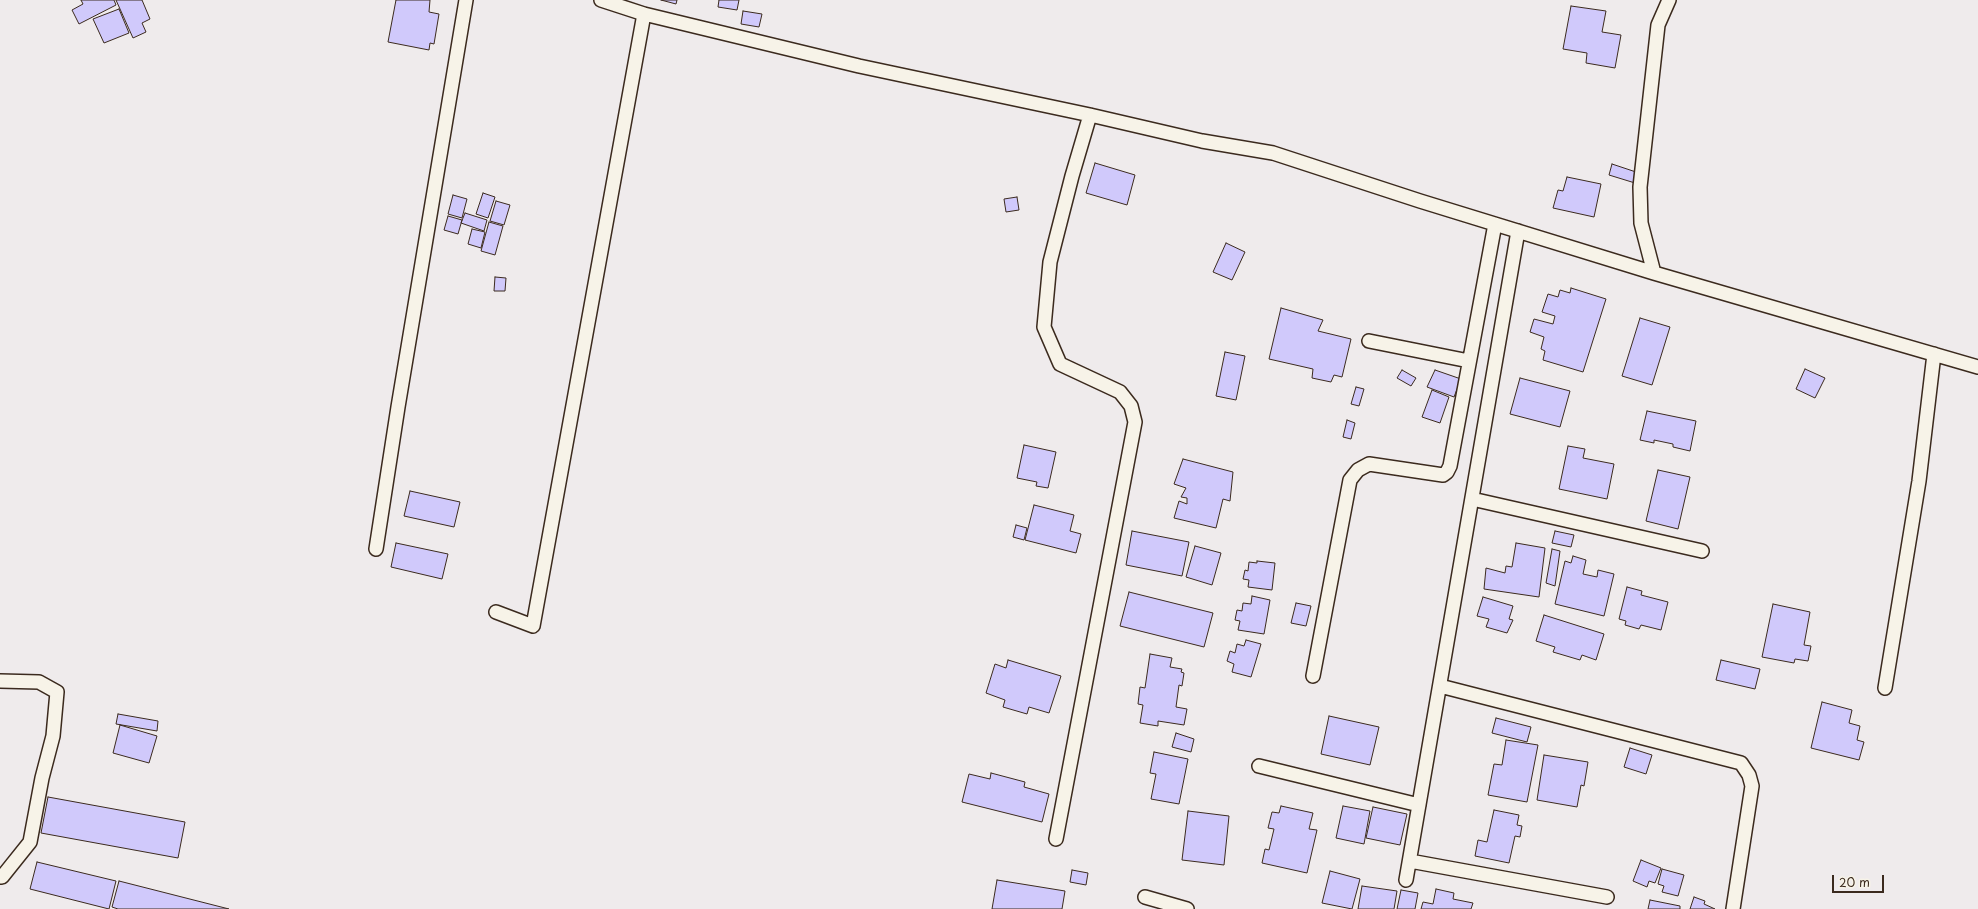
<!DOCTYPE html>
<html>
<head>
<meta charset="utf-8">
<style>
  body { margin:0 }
  #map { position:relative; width:1978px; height:909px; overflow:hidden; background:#efebec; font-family:"Playpen Sans",sans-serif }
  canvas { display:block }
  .scale { position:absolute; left:1832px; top:875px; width:52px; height:18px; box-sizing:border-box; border:2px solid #3b2a1e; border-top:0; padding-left:5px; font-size:12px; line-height:14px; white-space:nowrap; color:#3b2a1e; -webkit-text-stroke:3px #f7f3e8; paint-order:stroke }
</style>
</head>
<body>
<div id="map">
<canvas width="1978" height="909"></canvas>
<div class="scale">20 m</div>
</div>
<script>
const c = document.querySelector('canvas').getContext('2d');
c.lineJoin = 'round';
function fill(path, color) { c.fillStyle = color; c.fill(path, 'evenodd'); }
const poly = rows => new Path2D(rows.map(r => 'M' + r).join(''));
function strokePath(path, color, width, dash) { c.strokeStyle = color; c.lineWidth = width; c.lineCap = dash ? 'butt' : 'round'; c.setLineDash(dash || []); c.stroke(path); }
const building = poly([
  [81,0,114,0,116,5,79,24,72,10,83,4,81,0],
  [116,0,142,0,150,19,142,23,146,32,133,38,116,0],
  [396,0,430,0,429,12,439,14,434,44,430,43,429,50,388,42,396,0],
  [661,0,677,0,676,4,661,0],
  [719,0,739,0,737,10,718,7,719,0],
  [1571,6,1606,11,1602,32,1621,35,1615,68,1586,63,1587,53,1563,49,1571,6],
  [119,9,129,33,104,43,93,19,119,9],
  [743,11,762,14,759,27,741,24,743,11],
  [1095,163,1135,175,1127,205,1086,193,1095,163],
  [1612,164,1639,173,1635,183,1609,175,1612,164],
  [1567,177,1601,184,1594,217,1553,208,1558,190,1563,191,1567,177],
  [483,193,495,197,488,218,476,214,483,193],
  [453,195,467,199,462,218,448,214,453,195],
  [1017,197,1019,210,1006,212,1004,199,1017,197],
  [496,201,510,205,504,225,490,221,496,201],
  [465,213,487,220,484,231,461,223,465,213],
  [448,216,462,220,458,234,444,230,448,216],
  [489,222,503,226,495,255,481,251,489,222],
  [472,229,485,232,481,248,468,244,472,229],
  [1226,243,1245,252,1232,280,1213,272,1226,243],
  [495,277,506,278,505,291,494,291,495,277],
  [1571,288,1606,299,1583,372,1543,360,1545,351,1541,349,1544,337,1530,332,1534,319,1553,324,1555,316,1542,312,1548,294,1558,297,1560,290,1570,293,1571,288],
  [1281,308,1323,320,1318,331,1351,339,1342,377,1334,375,1331,382,1312,378,1313,369,1269,359,1281,308],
  [1640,318,1670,327,1652,385,1622,376,1640,318],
  [1225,352,1245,356,1236,400,1216,396,1225,352],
  [1805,369,1825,378,1815,398,1796,389,1805,369],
  [1402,370,1416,378,1411,386,1397,378,1402,370],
  [1435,370,1461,379,1454,397,1427,387,1435,370],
  [1520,378,1570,391,1560,427,1510,414,1520,378],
  [1356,387,1364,389,1359,406,1351,404,1356,387],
  [1432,390,1449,397,1440,423,1422,417,1432,390],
  [1647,411,1696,421,1690,451,1673,447,1673,444,1654,440,1654,443,1640,440,1647,411],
  [1347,420,1355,423,1351,439,1343,437,1347,420],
  [1024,445,1056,452,1048,488,1036,486,1037,482,1017,478,1024,445],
  [1568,446,1585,449,1583,458,1614,464,1607,499,1559,489,1568,446],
  [1183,459,1233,472,1230,501,1223,499,1216,528,1174,518,1179,501,1187,504,1187,498,1181,497,1186,488,1174,484,1183,459],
  [1658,470,1690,477,1678,529,1646,521,1658,470],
  [410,491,460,502,454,527,404,516,410,491],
  [1034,505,1074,515,1070,531,1081,534,1076,553,1025,540,1034,505],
  [1016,525,1027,528,1024,540,1013,537,1016,525],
  [1132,531,1189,542,1182,576,1126,565,1132,531],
  [1555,531,1574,535,1571,547,1552,543,1555,531],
  [396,543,448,554,442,579,391,567,396,543],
  [1516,543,1545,548,1539,597,1484,589,1486,568,1505,573,1506,566,1512,567,1516,543],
  [1195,546,1221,553,1212,585,1186,577,1195,546],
  [1552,549,1560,551,1555,586,1546,583,1552,549],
  [1573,556,1586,560,1583,574,1597,577,1598,570,1614,574,1604,616,1555,604,1565,561,1571,563,1573,556],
  [1257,561,1275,563,1272,590,1248,587,1249,580,1243,579,1245,570,1248,571,1249,562,1257,563,1257,561],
  [1627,587,1642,591,1641,595,1668,602,1661,630,1641,625,1639,629,1625,625,1626,621,1619,619,1627,587],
  [1129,592,1213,613,1204,647,1120,626,1129,592],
  [1252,596,1270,600,1264,634,1238,630,1240,621,1235,620,1237,610,1242,611,1243,603,1251,604,1252,596],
  [1483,597,1513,606,1509,619,1513,620,1507,633,1486,627,1489,619,1477,616,1483,597],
  [1296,603,1311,606,1306,626,1291,623,1296,603],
  [1773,604,1810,612,1804,645,1811,646,1808,661,1795,659,1794,663,1762,657,1773,604],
  [1544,615,1604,634,1596,660,1582,655,1580,660,1553,652,1555,647,1536,641,1544,615],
  [1246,640,1261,644,1251,677,1232,672,1234,664,1227,661,1230,651,1235,653,1237,644,1244,646,1246,640],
  [1150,654,1172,658,1170,667,1182,669,1181,672,1184,673,1182,686,1179,685,1176,707,1187,709,1184,725,1158,721,1158,726,1140,723,1143,705,1138,704,1140,687,1145,688,1150,654],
  [1008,660,1061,676,1049,713,1029,707,1027,714,1003,707,1005,700,986,693,995,664,1006,668,1008,660],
  [1721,660,1760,669,1755,689,1716,680,1721,660],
  [1822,702,1852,710,1849,723,1860,726,1857,740,1864,742,1859,760,1811,748,1822,702],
  [118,714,158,721,157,731,116,724,118,714],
  [1329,716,1379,727,1370,765,1321,754,1329,716],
  [1496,718,1531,727,1527,742,1492,733,1496,718],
  [120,725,157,736,149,763,113,753,120,725],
  [1176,733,1194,739,1191,752,1172,747,1176,733],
  [1506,740,1538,745,1527,802,1488,795,1494,764,1502,765,1506,740],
  [1630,748,1652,755,1646,774,1624,767,1630,748],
  [1154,752,1188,759,1179,804,1151,799,1156,774,1150,773,1154,752],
  [1544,755,1588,762,1584,786,1581,785,1577,807,1537,800,1544,755],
  [991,773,1025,782,1024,787,1049,794,1042,822,962,802,969,774,990,779,991,773],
  [48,797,185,822,178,858,41,833,48,797],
  [1281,806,1313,813,1309,829,1317,830,1307,873,1262,863,1265,849,1269,850,1274,829,1268,828,1272,812,1279,813,1281,806],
  [1343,806,1370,811,1364,844,1336,838,1343,806],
  [1373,807,1407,814,1400,845,1366,838,1373,807],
  [1494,810,1519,815,1517,825,1522,826,1520,837,1515,836,1509,863,1475,856,1478,840,1487,842,1494,810],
  [1188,811,1229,816,1224,865,1182,860,1188,811],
  [1641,860,1661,868,1655,883,1649,881,1647,887,1633,881,1641,860],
  [37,862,116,881,109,909,30,889,37,862],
  [1662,869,1684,875,1678,896,1662,892,1664,886,1658,884,1662,869],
  [1072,870,1088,873,1086,885,1070,882,1072,870],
  [1330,871,1360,879,1352,909,1322,903,1330,871],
  [997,880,1065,891,1062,909,992,909,997,880],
  [119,881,229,909,118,909,112,907,119,881],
  [1362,886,1397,891,1394,909,1358,909,1362,886],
  [1436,889,1454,893,1453,899,1473,903,1471,909,1421,909,1423,902,1433,904,1436,889],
  [1401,890,1418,893,1415,909,1397,909,1401,890],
  [1694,897,1705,901,1704,904,1715,909,1690,909,1694,897],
  [1650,900,1680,906,1680,909,1648,909,1650,900]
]);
fill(building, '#d0c9fb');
strokePath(building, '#3b2a1e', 1);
const street = poly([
  [601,0,644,14,859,66,1090,115,1202,141,1273,153,1420,201,1654,273,1978,367],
  [1654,273,1641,223,1640,187,1658,25,1669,0],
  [1369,341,1469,361],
  [1472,499,1702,551],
  [376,549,398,407,466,0],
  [496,612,533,626,644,14],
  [1313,676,1350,480,1358,470,1369,464,1443,475,1447,472,1450,466,1495,224],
  [0,681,39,682,57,692,53,736,42,778,30,842,2,877,0,877],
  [1440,686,1741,763,1749,775,1752,786,1733,909],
  [1885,688,1919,481,1934,354],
  [1259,766,1419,805],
  [1056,839,1135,422,1131,406,1120,392,1060,364,1044,327,1050,262,1072,176,1090,115],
  [1410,861,1607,897],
  [1406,880,1518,231],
  [1145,897,1187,909]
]);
strokePath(street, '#3b2a1e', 16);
strokePath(street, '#f7f3e8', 13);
</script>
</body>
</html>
